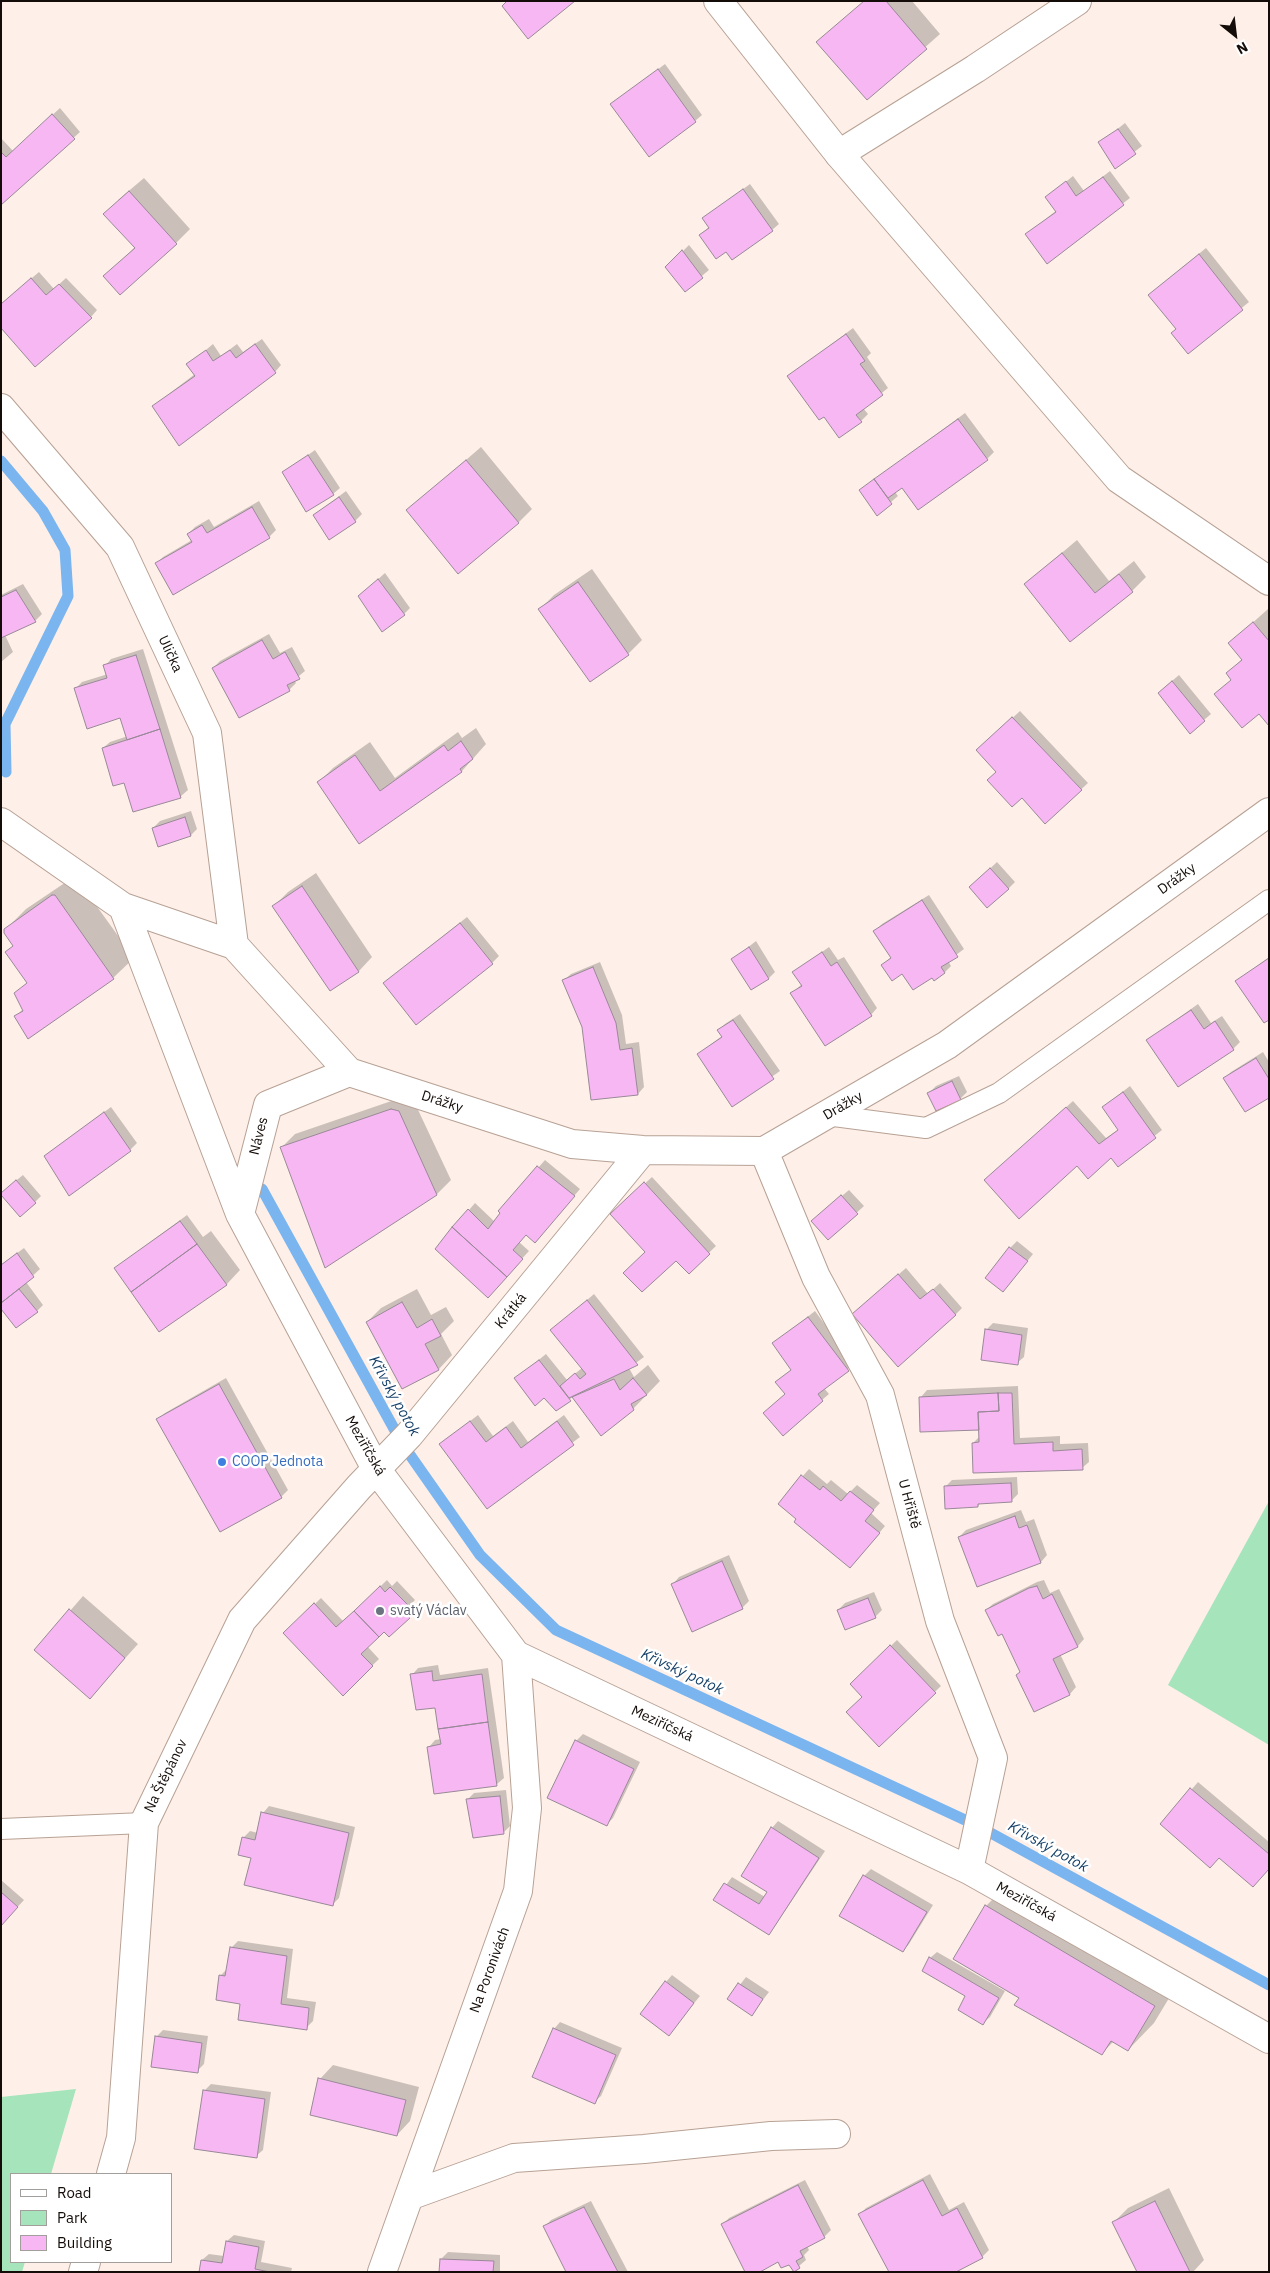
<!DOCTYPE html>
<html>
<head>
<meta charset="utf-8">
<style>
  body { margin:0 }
  #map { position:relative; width:1270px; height:2273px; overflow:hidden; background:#fef0e8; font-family:"IBM Plex Sans",sans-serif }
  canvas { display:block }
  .frame { position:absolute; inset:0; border:2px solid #140c08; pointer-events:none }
  .legend { position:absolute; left:10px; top:2173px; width:162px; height:90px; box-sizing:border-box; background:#fff; border:1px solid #a19e9c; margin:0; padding:6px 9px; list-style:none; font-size:15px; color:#140c08 }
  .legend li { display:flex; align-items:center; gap:10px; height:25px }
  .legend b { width:25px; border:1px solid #a19e9c }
  .north { position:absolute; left:1210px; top:10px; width:50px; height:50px; -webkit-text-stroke:4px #fff; paint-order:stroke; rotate:151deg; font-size:14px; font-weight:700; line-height:20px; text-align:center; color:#140c08 }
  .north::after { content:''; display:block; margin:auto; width:18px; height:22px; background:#140c08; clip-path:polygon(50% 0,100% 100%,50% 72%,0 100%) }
</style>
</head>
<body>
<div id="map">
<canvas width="1270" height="2273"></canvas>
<div class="frame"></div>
<ul class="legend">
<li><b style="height:6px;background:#fff"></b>Road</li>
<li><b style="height:14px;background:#a6e4bc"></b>Park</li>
<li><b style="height:14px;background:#f7b7f2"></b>Building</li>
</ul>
<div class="north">N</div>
</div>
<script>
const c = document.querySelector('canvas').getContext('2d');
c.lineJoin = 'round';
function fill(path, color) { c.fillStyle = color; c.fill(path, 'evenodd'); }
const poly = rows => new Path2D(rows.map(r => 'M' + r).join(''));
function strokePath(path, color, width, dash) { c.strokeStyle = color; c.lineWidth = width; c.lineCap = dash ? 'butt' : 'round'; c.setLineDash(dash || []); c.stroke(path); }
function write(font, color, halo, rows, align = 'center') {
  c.font = font + ' "IBM Plex Sans",sans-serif'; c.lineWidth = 5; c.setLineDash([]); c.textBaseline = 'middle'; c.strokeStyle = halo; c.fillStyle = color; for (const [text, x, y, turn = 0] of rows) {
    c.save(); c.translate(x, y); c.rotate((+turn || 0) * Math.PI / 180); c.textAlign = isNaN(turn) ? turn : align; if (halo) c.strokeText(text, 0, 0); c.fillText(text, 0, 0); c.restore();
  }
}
fill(poly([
  [1269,1501,1269,1745,1168,1685],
  [76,2089,51,2174,11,2174,11,2262,25,2262,22,2272,1,2272,1,2097]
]), '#a6e4bc');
fill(poly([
  [864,1,912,1,940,34,867,99],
  [665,64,702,115,695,121,612,104],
  [60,108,80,132,1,203,1,138,13,151],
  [1125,123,1142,146,1115,167,1100,143],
  [1110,171,1130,198,1047,262,1027,234,1057,210,1047,197,1073,176,1084,191],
  [144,178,190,229,176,243,105,276,135,247,118,200],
  [750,184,779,224,772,230,726,250,700,235,710,226,704,218],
  [689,245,709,270,685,290,667,267],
  [1206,248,1249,302,1188,352,1157,288],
  [39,272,54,289,66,278,97,310,91,317,1,304],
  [853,328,871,353,867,357,888,388,863,408,868,414,861,421,824,415,789,376],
  [262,339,281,365,275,372,153,406,195,374,188,365,213,344,221,356,237,344,243,352],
  [965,413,994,452,987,459,903,486,895,492,898,496,877,514,861,490],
  [481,447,532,509,518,523,408,510],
  [315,450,340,488,333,494,284,472],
  [346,491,362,514,355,521,314,515],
  [259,501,276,530,269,537,157,563,163,557,192,540,188,534,195,527,209,519,214,527],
  [1077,540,1109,581,1134,561,1146,577,1132,591,1071,641,1025,584],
  [592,569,642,640,628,654,540,609,554,595],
  [385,573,410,608,404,614,359,596],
  [23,584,42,614,35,621,5,635,13,652,1,662,1,595],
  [1268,609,1269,611,1269,724,1259,712,1216,694,1232,679,1228,673,1243,658,1230,643],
  [269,634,280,653,292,647,305,671,294,680,296,683,289,690,213,668,220,661],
  [143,649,188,790,181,796,134,811,125,781,103,748,110,742,128,736,121,717,75,689,82,682,108,674,105,666,111,659],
  [1179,675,1211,714,1204,720,1166,686],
  [1020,711,1088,783,1046,822,997,772,984,744],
  [476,728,486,744,462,771,360,842,319,782,333,768,370,742,395,778,458,732,462,738],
  [191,811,197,829,191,835,153,828,160,821],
  [997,862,1015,882,1008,889,978,880],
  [316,873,372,957,359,971,330,989,274,906,288,892],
  [75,876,134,958,113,978,29,1037,15,1017,23,1009,16,993,28,982,6,952,14,945,6,929,26,909],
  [929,895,964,949,948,961,951,966,945,972,932,976,902,973,883,965,892,956,875,931,882,924],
  [467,917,499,956,492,963,392,977],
  [756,941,775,972,769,978,733,959],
  [829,947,838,960,844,957,877,1008,871,1015,792,993,802,984,794,972],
  [1269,957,1269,1018,1237,981],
  [600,962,622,1015,626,1044,639,1042,644,1087,638,1094,564,980,571,974],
  [1198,1004,1211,1023,1222,1016,1240,1042,1233,1049,1148,1040],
  [740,1014,780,1071,732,1105,698,1054,722,1036,719,1030,725,1024],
  [1263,1052,1269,1062,1269,1097,1224,1079,1231,1072],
  [959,1076,967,1092,960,1099,929,1093,936,1086],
  [1130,1086,1162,1130,1118,1165,1112,1156,1077,1165,992,1174,1073,1101,1106,1138,1119,1129,1103,1107],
  [406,1096,412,1097,451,1180,437,1194,326,1266,281,1148,295,1134],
  [111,1107,137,1143,130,1150,45,1156],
  [545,1160,580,1189,535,1242,526,1234,519,1242,529,1251,519,1262,469,1210,475,1203,495,1222,502,1213,500,1211],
  [23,1175,41,1196,35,1202,8,1187],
  [652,1177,716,1246,689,1272,676,1259,646,1252,618,1208],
  [849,1190,864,1206,828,1239,820,1214],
  [187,1215,203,1237,211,1231,240,1270,227,1284,160,1330,115,1268],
  [1017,1241,1033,1254,1003,1291,1010,1248],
  [24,1248,40,1269,26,1282,43,1305,37,1311,1,1307,1,1265],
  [906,1268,928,1294,940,1283,962,1308,955,1315,861,1307],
  [417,1289,431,1315,446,1307,454,1321,441,1334,452,1355,439,1369,367,1322,381,1308],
  [594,1294,644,1357,629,1368,634,1377,648,1365,660,1381,633,1409,574,1396,556,1410,544,1397,515,1379,546,1354,567,1380,582,1368,559,1324],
  [815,1311,854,1364,824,1388,829,1394,822,1400,786,1393,777,1382,792,1369,773,1344],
  [993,1323,1028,1328,1024,1357,1017,1363,986,1330],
  [226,1378,288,1490,281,1497,220,1531,158,1419,165,1413],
  [1018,1386,1020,1438,1060,1436,1060,1444,1088,1443,1089,1462,1082,1468,973,1443,980,1436,980,1428,921,1397,927,1390],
  [478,1415,493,1436,513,1421,528,1442,564,1415,580,1437,487,1507,448,1438],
  [809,1469,827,1484,831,1480,848,1494,857,1485,880,1503,871,1513,885,1526,857,1560,779,1503],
  [1017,1477,1018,1494,1011,1501,981,1502,978,1506,945,1487,952,1480],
  [1021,1510,1026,1522,1034,1519,1047,1555,1041,1562,978,1585,959,1537,966,1530],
  [729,1555,749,1601,742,1608,673,1584,679,1577],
  [387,1580,392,1586,397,1581,415,1600,410,1605,415,1610,409,1617,384,1630,367,1646,379,1659,343,1694,285,1633,321,1598,344,1622],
  [1044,1580,1050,1593,1059,1589,1084,1639,1078,1646,1060,1654,1076,1687,1070,1694,1035,1711,1021,1671,1003,1633,986,1610,993,1604,1037,1582],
  [874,1592,882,1610,875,1617,838,1610,845,1603],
  [83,1596,138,1644,90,1697,36,1650],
  [897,1640,941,1686,880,1745,863,1697,851,1684],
  [438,1665,440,1675,488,1668,504,1778,497,1784,435,1793,429,1747,435,1740,441,1739,436,1706,412,1675,418,1668],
  [583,1734,640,1762,613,1818,606,1825,576,1741],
  [1198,1782,1269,1842,1269,1868,1219,1856,1162,1824],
  [506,1790,510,1826,503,1833,467,1800,474,1793],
  [269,1806,355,1827,339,1898,332,1905,252,1857,243,1838,250,1831,258,1833,263,1813],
  [778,1821,825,1851,775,1926,769,1933,715,1900,732,1877,765,1897,769,1892,772,1828],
  [871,1869,933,1905,909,1944,903,1951,841,1915,864,1876],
  [1,1880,24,1900,1,1925],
  [1012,1880,1180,1980,1154,2023,1128,2050,1114,2041,1101,2054,1021,1997,986,1906],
  [238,1941,293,1949,287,1998,316,2002,313,2021,306,2028,241,2003,220,1976,227,1969,231,1948],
  [937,1952,1005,1991,990,2017,983,2023,967,1995,930,1958],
  [672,1975,700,1996,669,2034,666,1982],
  [746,1977,769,1992,752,2014,729,1999],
  [560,2022,622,2048,601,2096,594,2102,554,2029],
  [163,2030,208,2036,204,2064,197,2071,156,2037],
  [333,2065,419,2087,410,2121,397,2135,320,2079],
  [211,2084,271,2092,263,2150,256,2156,204,2091],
  [930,2174,949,2210,964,2202,989,2250,982,2257,859,2215,866,2208],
  [805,2180,831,2230,824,2237,807,2246,809,2250,804,2255,806,2260,793,2271,789,2263,779,2261,722,2225,729,2218],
  [1169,2188,1204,2260,1193,2272,1138,2272,1114,2222,1128,2208],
  [591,2201,628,2272,568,2272,544,2227,551,2220],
  [234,2235,265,2241,261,2262,292,2268,291,2272,200,2272,202,2260,209,2254,224,2256,227,2241],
  [448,2252,500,2255,500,2272,441,2272,441,2259]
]), '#0003');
strokePath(poly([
  [1,461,43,511,65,550,68,596,5,724,6,772],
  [262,1189,403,1445,480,1555,556,1630,978,1826,1269,1985]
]), '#7ab5f0', 11);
const building = poly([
  [507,1,575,1,528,39,502,6,507,1],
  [864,1,886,1,927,49,867,100,816,42,864,1],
  [658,69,696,122,649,157,610,104,658,69],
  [52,114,75,139,1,205,1,152,6,157,52,114],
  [1118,129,1136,154,1115,169,1098,142,1118,129],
  [1103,177,1124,205,1047,264,1025,234,1056,212,1045,197,1066,181,1076,196,1103,177],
  [743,189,773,231,732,260,726,252,716,259,699,235,709,228,702,218,743,189],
  [129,191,177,244,120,295,103,276,135,248,103,214,129,191],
  [682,250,703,278,685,292,665,267,682,250],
  [1199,254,1243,310,1188,354,1171,333,1176,329,1148,295,1199,254],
  [31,278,46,295,59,284,92,318,35,367,1,328,1,304,31,278],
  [846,334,865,361,860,364,883,395,856,415,862,422,839,438,824,417,819,420,787,376,846,334],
  [255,344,276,373,179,446,152,406,195,376,186,364,206,350,213,361,230,350,236,358,255,344],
  [958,419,988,460,918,510,902,488,888,498,874,479,958,419],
  [308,455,334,495,306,512,282,472,308,455],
  [466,460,519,523,458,574,406,510,466,460],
  [874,479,892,504,877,516,859,490,874,479],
  [339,497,356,522,329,540,313,515,339,497],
  [252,507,270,538,173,595,155,563,192,542,187,534,202,525,207,533,252,507],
  [1062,553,1095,593,1119,574,1133,592,1070,642,1024,584,1062,553],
  [378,579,405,615,382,632,358,596,378,579],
  [578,582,629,655,590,682,538,609,578,582],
  [16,590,36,622,1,638,1,597,16,590],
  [1253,622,1269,641,1269,726,1259,714,1242,728,1214,694,1231,680,1226,673,1242,660,1228,643,1253,622],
  [262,640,273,659,285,652,300,679,287,685,290,691,239,718,212,668,262,640],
  [136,655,160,729,127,740,120,718,87,729,74,688,107,678,103,665,136,655],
  [1172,681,1205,721,1190,734,1158,693,1172,681],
  [1012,717,1082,790,1045,824,1022,798,1012,807,987,780,996,772,976,750,1012,717],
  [160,729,181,798,133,812,124,783,113,786,102,748,160,729],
  [461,741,473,759,460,769,462,772,359,844,317,782,355,755,380,791,444,745,448,751,461,741],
  [185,817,191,836,158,847,152,828,185,817],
  [990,868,1009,889,987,908,969,887,990,868],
  [302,886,359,972,330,991,272,906,302,886],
  [52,895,55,895,114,979,28,1039,14,1016,23,1011,14,993,27,983,5,952,13,946,4,933,4,929,52,895],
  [922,900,958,957,941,967,945,973,934,981,932,978,913,990,902,974,892,981,881,965,891,958,873,931,922,900],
  [460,923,493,964,416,1025,383,983,460,923],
  [749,947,769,979,751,990,731,959,749,947],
  [822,952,831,966,837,962,872,1016,825,1046,790,993,802,986,792,972,822,952],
  [1269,958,1269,1020,1264,1023,1235,981,1269,958],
  [593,967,616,1023,620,1050,632,1048,638,1095,591,1100,582,1027,562,980,593,967],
  [1191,1010,1204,1029,1215,1021,1234,1050,1178,1087,1146,1040,1191,1010],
  [733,1020,774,1079,732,1107,697,1054,722,1037,717,1030,733,1020],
  [1256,1058,1269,1079,1269,1098,1245,1112,1223,1078,1256,1058],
  [952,1081,961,1100,936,1111,927,1093,952,1081],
  [1123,1092,1156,1138,1118,1167,1111,1158,1088,1179,1077,1166,1019,1219,984,1180,1066,1107,1099,1144,1118,1130,1102,1107,1123,1092],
  [391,1109,399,1111,437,1195,325,1268,280,1147,391,1109],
  [104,1112,131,1151,69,1196,44,1156,104,1112],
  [537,1166,575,1196,535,1243,526,1235,513,1250,523,1259,507,1277,452,1227,468,1209,488,1229,500,1213,498,1211,537,1166],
  [16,1180,36,1203,20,1217,1,1195,1,1193,16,1180],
  [644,1182,710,1254,689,1274,676,1261,642,1292,623,1273,645,1252,610,1214,644,1182],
  [841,1195,858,1214,828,1240,811,1221,841,1195],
  [180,1221,197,1244,131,1292,114,1268,180,1221],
  [452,1227,507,1277,488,1298,435,1249,452,1227],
  [197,1244,227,1285,159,1332,131,1292,197,1244],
  [1009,1247,1028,1261,1003,1292,985,1278,1009,1247],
  [17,1253,34,1277,1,1303,1,1265,17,1253],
  [898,1274,920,1299,933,1289,956,1315,898,1367,852,1314,898,1274],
  [19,1289,38,1312,16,1328,1,1309,1,1303,19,1289],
  [587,1300,638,1365,569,1398,560,1386,575,1373,580,1379,586,1374,550,1330,587,1300],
  [402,1302,417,1328,432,1319,441,1336,425,1344,439,1370,402,1389,366,1322,402,1302],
  [808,1317,849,1371,818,1394,823,1401,783,1436,763,1413,785,1394,775,1382,791,1370,772,1343,808,1317],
  [985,1329,1022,1335,1018,1365,981,1360,985,1329],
  [539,1360,571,1401,556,1411,544,1398,535,1406,514,1378,539,1360],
  [633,1378,647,1395,631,1404,634,1410,601,1436,572,1397,614,1379,620,1390,633,1378],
  [219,1384,282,1498,220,1532,156,1419,219,1384],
  [998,1393,1012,1393,1014,1444,1053,1442,1053,1451,1082,1449,1083,1470,973,1473,972,1443,979,1442,978,1412,999,1411,998,1393],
  [998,1393,999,1411,978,1412,979,1430,920,1432,919,1397,998,1393],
  [470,1421,486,1442,506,1427,521,1448,557,1421,574,1445,487,1509,439,1444,470,1421],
  [801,1475,820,1490,823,1486,841,1501,850,1491,874,1510,865,1521,880,1533,850,1568,794,1522,796,1519,778,1504,801,1475],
  [1011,1483,1012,1502,978,1504,978,1507,945,1509,944,1486,1011,1483],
  [1015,1516,1019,1528,1027,1525,1041,1563,977,1587,958,1537,1015,1516],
  [722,1561,743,1609,692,1632,671,1584,722,1561],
  [380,1586,385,1592,390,1587,410,1607,405,1612,410,1618,389,1637,384,1632,379,1637,354,1611,380,1586],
  [1037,1586,1043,1599,1052,1594,1078,1647,1053,1659,1070,1695,1034,1712,1016,1675,1020,1672,1002,1634,998,1636,985,1610,1029,1588,1037,1586],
  [868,1598,876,1618,845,1630,837,1610,868,1598],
  [314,1603,336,1627,354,1611,379,1637,361,1654,373,1666,343,1696,283,1633,314,1603],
  [69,1609,125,1658,90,1699,34,1650,69,1609],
  [890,1645,936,1693,879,1747,846,1712,862,1697,850,1684,890,1645],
  [432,1671,433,1681,482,1674,488,1722,438,1729,435,1708,416,1710,410,1674,432,1671],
  [488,1722,497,1786,434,1794,427,1747,441,1744,438,1729,488,1722],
  [575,1740,634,1769,607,1826,547,1798,575,1740],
  [1190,1788,1269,1854,1269,1869,1253,1887,1219,1858,1210,1868,1160,1824,1190,1788],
  [500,1796,504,1834,473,1838,466,1799,500,1796],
  [261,1812,349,1833,333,1906,244,1885,251,1858,238,1855,242,1837,255,1840,261,1812],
  [771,1827,819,1858,769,1935,713,1900,724,1883,759,1904,767,1892,741,1876,771,1827],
  [863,1875,927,1912,903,1952,839,1916,863,1875],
  [1,1892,18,1907,1,1926,1,1892],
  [985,1905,1155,2006,1128,2051,1111,2041,1102,2055,1014,2005,1019,1998,953,1959,985,1905],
  [230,1947,287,1956,281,2004,309,2008,307,2030,238,2020,240,2004,216,2000,219,1975,225,1976,230,1947],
  [929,1957,999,1998,983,2025,958,2010,965,1996,922,1971,929,1957],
  [665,1981,694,2003,669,2036,640,2014,665,1981],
  [738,1983,763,1999,752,2016,727,1999,738,1983],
  [553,2028,616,2055,595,2104,532,2077,553,2028],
  [155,2036,202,2043,198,2073,151,2067,155,2036],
  [318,2078,406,2100,397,2136,310,2115,318,2078],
  [203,2090,265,2099,257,2158,194,2149,203,2090],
  [923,2180,942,2216,957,2208,983,2258,956,2272,889,2272,858,2214,923,2180],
  [798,2185,825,2238,800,2251,803,2257,796,2261,800,2268,794,2272,789,2265,781,2268,778,2262,760,2272,745,2272,721,2224,798,2185],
  [1155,2201,1190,2272,1137,2272,1112,2222,1155,2201],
  [584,2207,618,2272,566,2272,543,2226,584,2207],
  [226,2241,259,2247,255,2269,270,2272,199,2272,201,2260,222,2263,226,2241],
  [440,2259,494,2261,493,2272,439,2272,440,2259]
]);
fill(building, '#f7b7f2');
strokePath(building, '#998898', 1);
const service = poly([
  [826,1115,926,1128,999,1093,1269,900],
  [1,1829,144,1823]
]);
const minor = poly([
  [839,154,975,69,1077,1],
  [1,408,120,547,207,733,234,945],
  [1,822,123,907,234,945,349,1072],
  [123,907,240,1214,376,1469,516,1655,969,1870,1269,2039],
  [349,1072,572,1144,643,1150,764,1151,947,1045,1269,812],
  [764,1151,816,1277,880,1395,940,1621,993,1758,969,1870],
  [240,1214,268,1105,349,1072],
  [111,2174,121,2138,144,1823,242,1620,359,1487,409,1435,643,1150],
  [409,2196,514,2158,644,2149,771,2136,836,2134],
  [83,2272,86,2262],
  [382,2272,518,1891,527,1808,516,1655]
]);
const tertiary = poly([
  [718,1,839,154,1119,479,1269,581]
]);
strokePath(service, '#b7a195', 22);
strokePath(minor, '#b7a195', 30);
strokePath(tertiary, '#b7a195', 30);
strokePath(service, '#fff', 20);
strokePath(minor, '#fff', 28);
strokePath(tertiary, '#fff', 28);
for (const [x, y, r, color] of [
  [222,1462,5,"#3f7fe0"],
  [380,1611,5,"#6b7280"]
]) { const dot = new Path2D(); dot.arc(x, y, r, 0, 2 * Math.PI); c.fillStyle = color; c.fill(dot); strokePath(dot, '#fff', 2); }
write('14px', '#140c08', '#fff', [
  ["Ulička",170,654,65],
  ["Drážky",1177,879,-36],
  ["Drážky",442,1102,18],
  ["Drážky",843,1106,-30],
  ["Náves",259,1136,-76],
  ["Krátká",511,1311,-51],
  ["Meziříčská",365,1446,60],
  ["U Hřiště",909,1504,75],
  ["Meziříčská",662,1724,25],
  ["Na Štěpánov",166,1776,-64],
  ["Meziříčská",1026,1902,29],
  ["Na Poronivách",490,1970,-70]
]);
write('14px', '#366cbe', '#fff', [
  ["COOP Jednota",232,1462]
], 'left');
write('14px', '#5b616d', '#fff', [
  ["svatý Václav",390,1611]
], 'left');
write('italic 15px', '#164067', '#fff', [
  ["Křivský potok",394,1396,61],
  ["Křivský potok",682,1672,25],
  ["Křivský potok",1048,1847,29]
]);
</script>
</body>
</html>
